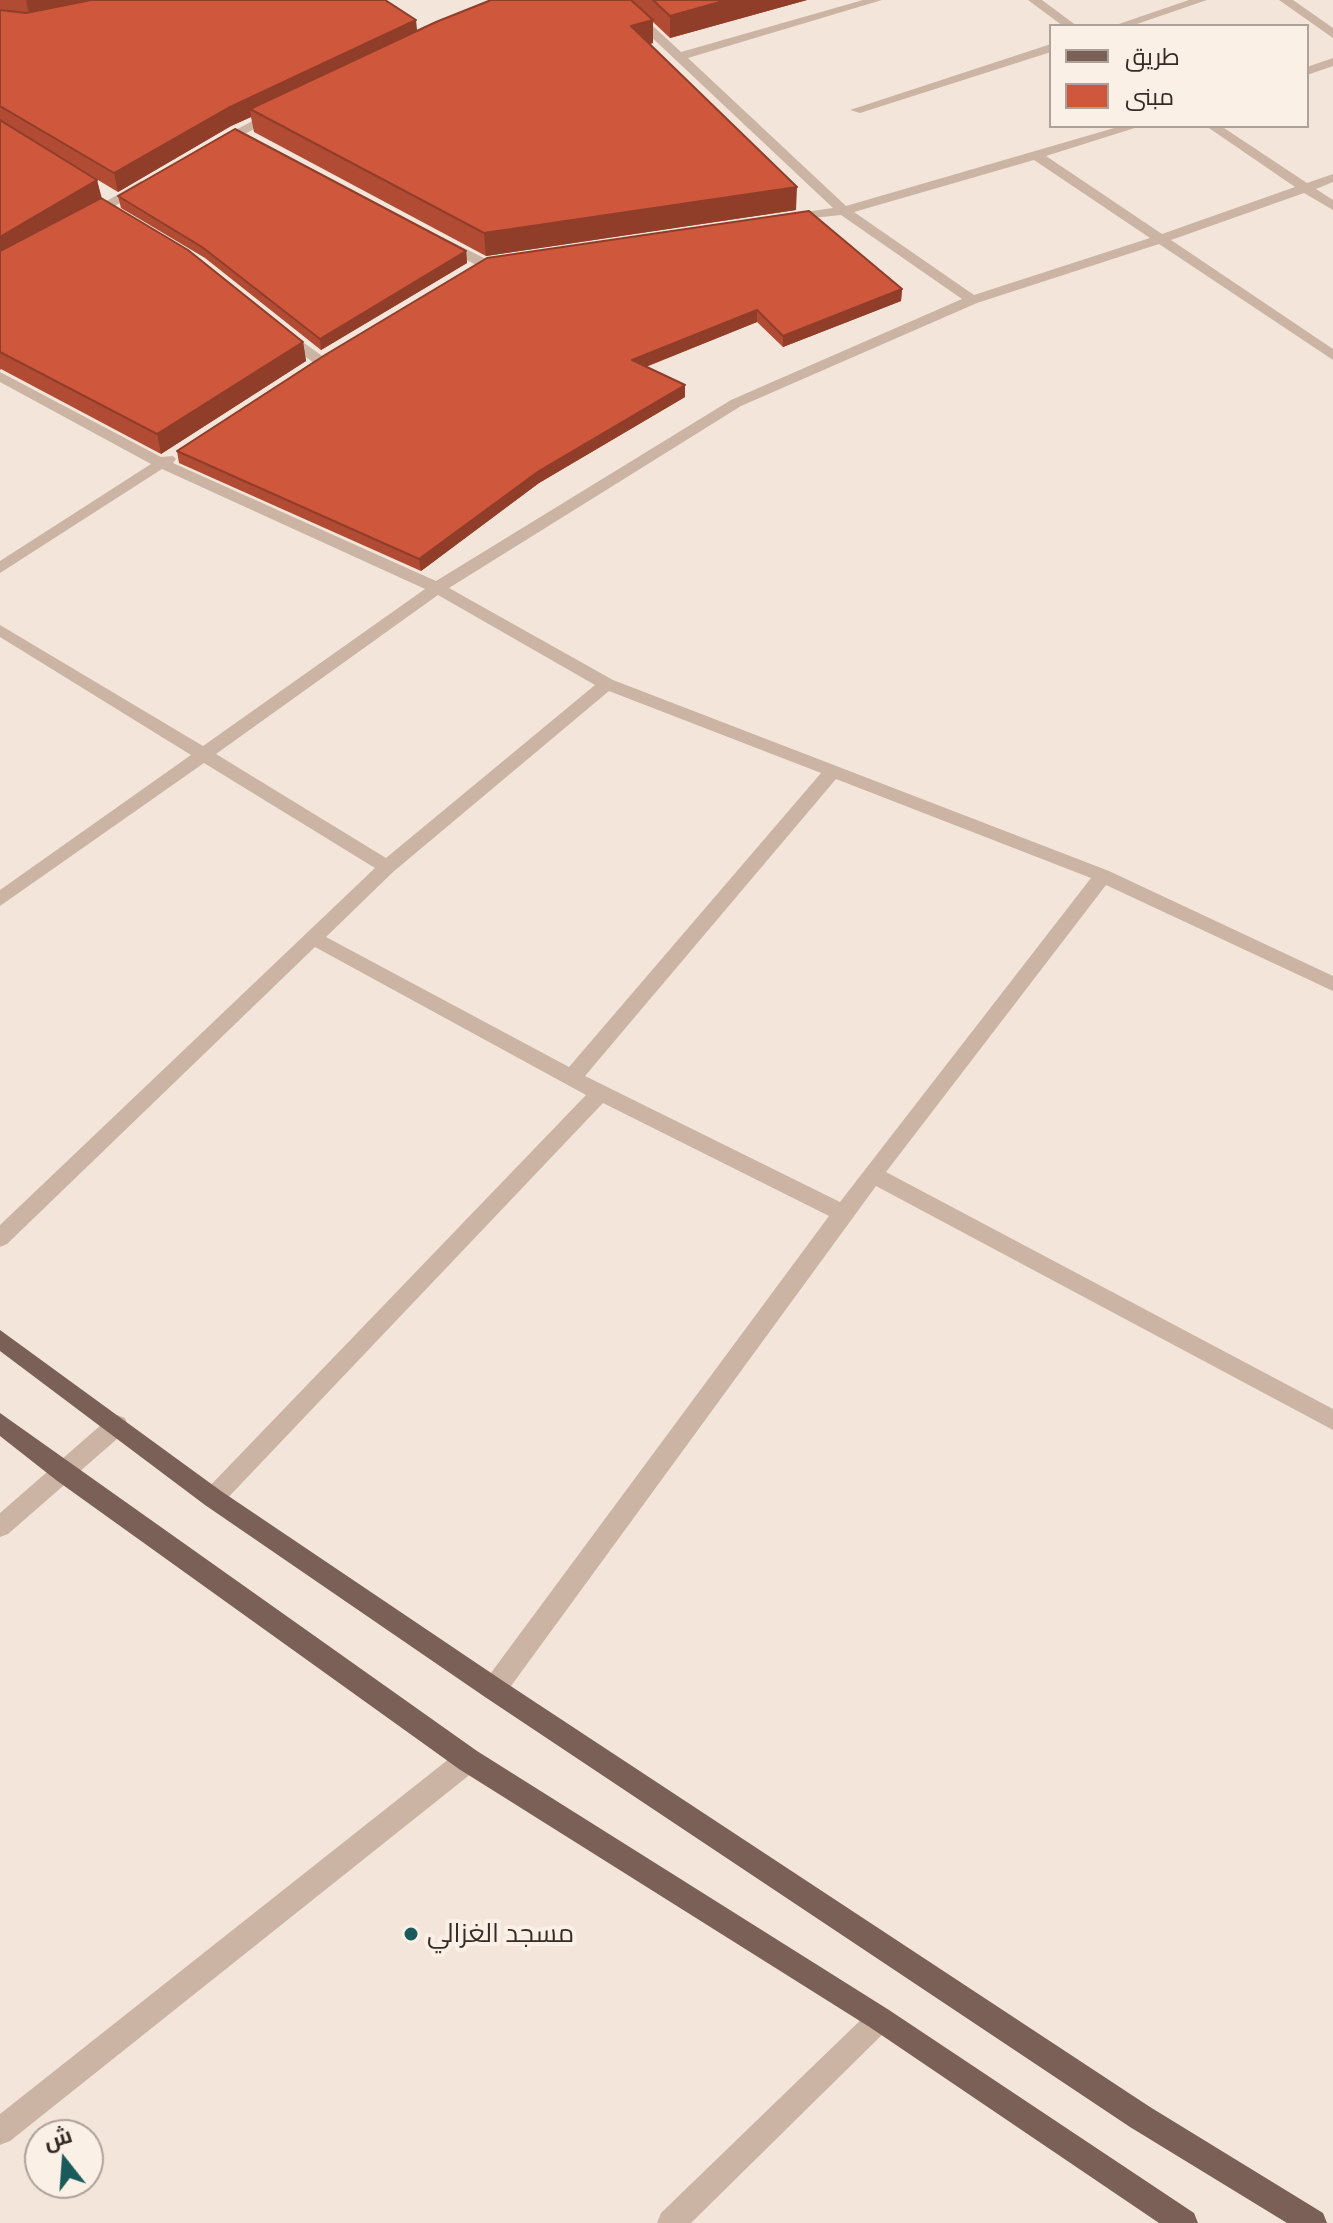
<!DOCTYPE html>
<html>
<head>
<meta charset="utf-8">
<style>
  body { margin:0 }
  #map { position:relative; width:1333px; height:2223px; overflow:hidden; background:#f3e5d9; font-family:Raleway,Cairo,sans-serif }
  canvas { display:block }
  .legend { position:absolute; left:1049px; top:24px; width:260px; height:104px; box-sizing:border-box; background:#fbf0e6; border:2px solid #ada199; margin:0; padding:10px 14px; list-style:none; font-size:24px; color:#372b26 }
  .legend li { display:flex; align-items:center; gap:16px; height:40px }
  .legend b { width:40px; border:2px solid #ada199 }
  .north { position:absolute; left:24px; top:2119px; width:80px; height:80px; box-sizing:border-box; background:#fbf0e6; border:2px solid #ada199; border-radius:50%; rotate:343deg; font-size:22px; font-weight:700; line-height:32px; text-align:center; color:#372b26 }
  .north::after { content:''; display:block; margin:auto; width:28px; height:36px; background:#195b5b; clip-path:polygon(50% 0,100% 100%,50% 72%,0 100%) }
</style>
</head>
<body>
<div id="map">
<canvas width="1333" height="2223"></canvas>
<ul class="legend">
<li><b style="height:10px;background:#7a6056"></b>طريق</li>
<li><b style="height:22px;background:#ce573c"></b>مبنى</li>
</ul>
<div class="north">ش</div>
</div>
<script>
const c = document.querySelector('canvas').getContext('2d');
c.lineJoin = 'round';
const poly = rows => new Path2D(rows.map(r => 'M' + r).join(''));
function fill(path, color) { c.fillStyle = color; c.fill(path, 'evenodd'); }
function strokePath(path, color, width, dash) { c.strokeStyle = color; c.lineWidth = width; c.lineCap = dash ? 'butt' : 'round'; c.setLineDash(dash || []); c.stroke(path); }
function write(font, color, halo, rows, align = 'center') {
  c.font = font + ' Raleway,Cairo,sans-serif'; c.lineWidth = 8; c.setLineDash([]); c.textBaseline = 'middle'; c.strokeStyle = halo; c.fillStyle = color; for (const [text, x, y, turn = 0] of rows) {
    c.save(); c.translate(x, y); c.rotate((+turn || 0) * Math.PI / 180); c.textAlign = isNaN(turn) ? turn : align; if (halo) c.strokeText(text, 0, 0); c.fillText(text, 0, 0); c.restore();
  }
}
fill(poly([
  [612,0,625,0,681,52,863,0,882,0,688,58,846,206,1121,126,1141,126,1046,156,1162,234,1295,187,1206,126,1221,126,1307,183,1333,174,1333,182,1316,189,1333,200,1333,210,1304,193,1171,240,1333,349,1333,360,1159,244,977,303,741,406,449,588,613,680,1109,871,1333,976,1333,991,1106,885,886,1172,1333,1409,1333,1430,876,1186,503,1697,494,1701,485,1697,482,1689,485,1681,829,1216,603,1103,221,1505,213,1508,205,1505,202,1498,205,1491,586,1095,315,947,7,1244,0,1247,0,1225,375,868,204,763,0,906,0,890,191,755,0,637,0,625,203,746,425,589,162,469,0,573,0,561,151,464,0,382,0,372,161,457,173,456,176,459,173,463,436,581,731,400,962,299,841,215,784,221,784,215,833,208,612,0],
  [1034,160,1150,238,974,295,854,212,1034,160],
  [438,595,595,685,386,858,216,754,438,595],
  [609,691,821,773,569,1067,326,937,393,872,609,691],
  [836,779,1091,878,840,1202,585,1076,836,779],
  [1028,0,1042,0,1077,26,1063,26,1028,0],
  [1189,0,1207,0,1131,26,1113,26,1189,0],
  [1279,0,1293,0,1333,28,1333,38,1279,0],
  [1051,44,1051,52,860,113,850,110,1051,44],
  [1333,58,1333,66,1307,75,1307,67,1333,58],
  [275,109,279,110,279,116,220,147,209,144,275,109],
  [141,181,148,185,146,188,91,220,79,217,141,181],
  [442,237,488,260,490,263,478,266,437,244,437,238,442,237],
  [282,327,325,358,325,364,315,364,277,334,277,328,282,327],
  [117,1415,125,1418,128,1425,125,1432,8,1534,0,1537,0,1513,109,1418,117,1415],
  [468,1748,477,1751,480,1760,477,1769,10,2141,0,2145,0,2114,459,1751,468,1748],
  [880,2006,889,2010,893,2019,889,2028,691,2223,657,2223,661,2213,871,2010,880,2006]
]), '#ccb4a4');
fill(poly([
  [0,1330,221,1491,503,1681,1150,2107,1323,2213,1327,2223,1287,2223,1130,2127,485,1697,205,1505,0,1351,0,1330],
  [0,1413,477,1751,889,2010,1194,2213,1198,2223,1159,2223,871,2028,459,1769,56,1480,0,1436,0,1413]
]), '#7a6056');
fill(poly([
  [0,0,385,0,417,31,490,0,807,0,670,38,653,22,653,43,649,44,796,210,486,256,254,132,251,117,231,126,118,192,63,159,97,180,101,198,303,342,306,361,161,454,1,369,0,370],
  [118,196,466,251,467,263,321,350,205,258,121,208],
  [902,289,901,301,783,347,757,322,646,367,685,385,685,397,539,483,421,571,179,463,177,451,325,355]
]), '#b14b34');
fill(poly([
  [26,0,127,0,30,17],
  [727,0,807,0,670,38,670,16],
  [416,20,418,39,250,109,251,117,231,126,118,192,114,173,228,108],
  [653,20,653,43,631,49,631,26],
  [97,180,102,199,0,259,0,237],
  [797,187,796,210,486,256,484,233],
  [466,251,467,263,321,350,320,339],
  [902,289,901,301,783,347,783,336],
  [757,310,757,322,632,372,632,360],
  [303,342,306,361,161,454,157,434],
  [685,385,685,397,539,483,421,571,419,559,539,471]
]), '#903d2a');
const building = poly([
  [91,0,385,0,416,20,228,108,114,173,0,106,0,10,26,13,91,0],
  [491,0,631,0,653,20,631,26,797,187,484,233,250,109,436,22,491,0],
  [653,0,727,0,670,16,653,0],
  [0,120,97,180,0,237,0,120],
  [235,129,466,251,320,339,202,247,118,196,235,129],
  [101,198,188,250,303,342,157,434,0,352,0,251,101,198],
  [809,211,902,289,783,336,757,310,632,360,685,385,539,471,419,559,177,451,325,355,487,258,809,211]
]);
fill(building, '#ce573c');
strokePath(building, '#903d2a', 2);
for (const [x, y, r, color] of [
  [411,1934,8,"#195b5b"]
]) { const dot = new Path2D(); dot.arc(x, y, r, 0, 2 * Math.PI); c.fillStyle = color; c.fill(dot); strokePath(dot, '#fbf0e6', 3); }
write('26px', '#372b26', '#fbf0e6', [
  ["مسجد الغزالي",427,1934]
], 'left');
</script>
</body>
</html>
